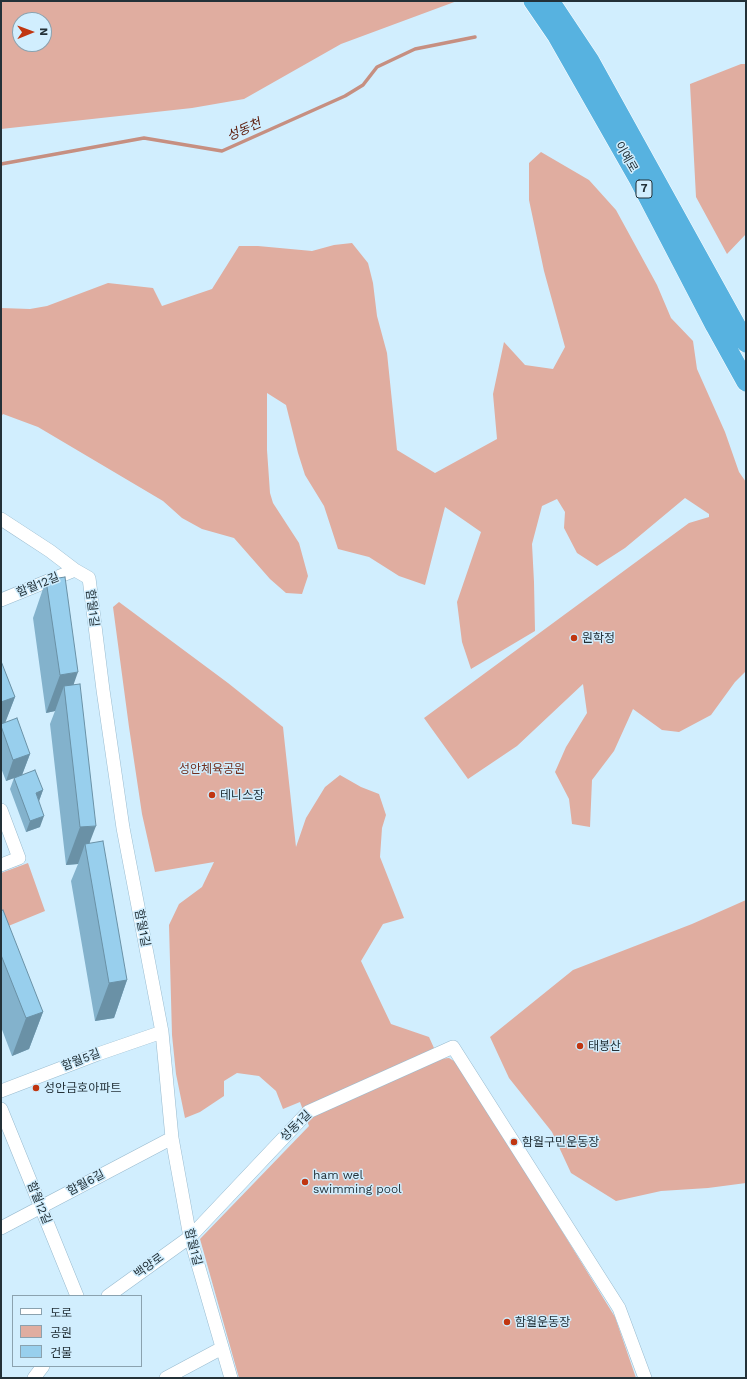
<!DOCTYPE html>
<html>
<head>
<meta charset="utf-8">
<style>
  body { margin:0 }
  #map { position:relative; width:747px; height:1379px; overflow:hidden; background:#d1eefe; font-family:"Work Sans","Noto Sans KR",sans-serif }
  canvas { display:block }
  .frame { position:absolute; inset:0; border:2px solid #233138; pointer-events:none }
  .legend { position:absolute; left:12px; top:1295px; width:130px; height:72px; box-sizing:border-box; background:#d1eefe; border:1px solid #8ba2af; margin:0; padding:5px 7px; list-style:none; font-size:12px; color:#233138 }
  .legend li { display:flex; align-items:center; gap:8px; height:20px }
  .legend b { width:20px; border:1px solid #8ba2af }
  .north { position:absolute; left:12px; top:12px; width:40px; height:40px; box-sizing:border-box; background:#d1eefe; border:1px solid #8ba2af; border-radius:50%; rotate:89deg; font-size:11px; font-weight:700; line-height:16px; text-align:center; color:#233138 }
  .north::after { content:''; display:block; margin:auto; width:14px; height:18px; background:#c03611; clip-path:polygon(50% 0,100% 100%,50% 72%,0 100%) }
</style>
</head>
<body>
<div id="map">
<canvas width="747" height="1379"></canvas>
<div class="frame"></div>
<ul class="legend">
<li><b style="height:5px;background:#fff"></b>도로</li>
<li><b style="height:11px;background:#e0ada0"></b>공원</li>
<li><b style="height:11px;background:#98cfed"></b>건물</li>
</ul>
<div class="north">N</div>
</div>
<script>
const c = document.querySelector('canvas').getContext('2d');
c.lineJoin = 'round';
function fill(path, color) { c.fillStyle = color; c.fill(path, 'evenodd'); }
const poly = rows => new Path2D(rows.map(r => 'M' + r).join(''));
function strokePath(path, color, width, dash) { c.strokeStyle = color; c.lineWidth = width; c.lineCap = dash ? 'butt' : 'round'; c.setLineDash(dash || []); c.stroke(path); }
function write(font, color, halo, rows, align = 'center') {
  c.font = font + ' "Work Sans","Noto Sans KR",sans-serif'; c.lineWidth = 3; c.setLineDash([]); c.textBaseline = 'middle'; c.strokeStyle = halo; c.fillStyle = color; for (const [text, x, y, turn = 0] of rows) {
    c.save(); c.translate(x, y); c.rotate((+turn || 0) * Math.PI / 180); c.textAlign = isNaN(turn) ? turn : align; if (halo) c.strokeText(text, 0, 0); c.fillText(text, 0, 0); c.restore();
  }
}
fill(poly([
  [1,1,457,1,341,44,244,99,192,108,1,129],
  [20,20,44,20,44,44,20,44],
  [741,64,746,64,746,234,727,254,696,197,690,84],
  [541,152,589,180,616,210,657,285,671,318,693,341,697,369,725,432,739,472,746,482,746,671,735,682,711,715,679,732,662,730,633,709,614,751,592,780,590,827,572,824,569,799,555,772,566,747,587,713,583,684,517,746,468,779,424,718,689,523,709,517,709,514,685,498,625,548,597,566,577,553,564,528,565,512,557,499,542,506,532,544,534,582,535,631,471,669,462,642,457,602,481,532,445,507,425,585,399,576,369,557,338,549,324,506,305,475,298,453,286,405,267,393,267,450,270,493,273,503,299,543,308,576,302,594,286,593,270,579,234,538,202,529,182,518,163,501,38,427,3,414,1,417,1,308,30,309,47,306,108,283,153,288,162,306,212,289,239,246,258,246,312,251,334,245,352,243,368,263,373,283,377,316,387,353,397,450,435,473,497,439,493,394,504,342,525,365,553,369,565,347,544,271,529,200,529,163],
  [119,602,228,683,283,727,296,847,306,818,325,787,340,775,361,787,379,794,386,815,382,828,380,857,404,918,383,924,361,961,391,1024,429,1037,439,1059,449,1058,459,1064,615,1317,636,1378,239,1378,200,1239,309,1126,300,1102,283,1109,276,1091,259,1076,237,1073,224,1081,224,1096,200,1112,185,1118,176,1074,172,1035,169,925,179,904,202,887,214,862,155,872,142,814,129,727,113,607],
  [28,863,45,911,1,929,1,873],
  [746,900,746,1183,708,1188,661,1191,616,1201,571,1173,552,1132,509,1078,490,1037,573,970,692,924]
]), '#e0ada0');
strokePath(poly([
  [1,164,144,138,222,151,345,96,363,85,377,67,415,49,475,37]
]), '#c68f81', 3.5);
const minor = poly([
  [1,519,50,551,75,570,89,578,103,690,123,828,162,1032,172,1138,190,1237,231,1378],
  [1,600,75,570],
  [1,810,19,858,1,865],
  [1,1091,98,1054,162,1032],
  [1,1109,77,1296],
  [1,1228,172,1138],
  [108,1296,190,1237,308,1112,453,1047,619,1308,645,1378],
  [34,1378,43,1366],
  [166,1378,222,1348]
]);
const highway = poly([
  [533,1,557,36,639,180,715,326,746,382],
  [550,1,590,61,746,343]
]);
strokePath(minor, '#99bbcf', 14);
strokePath(highway, '#fff', 20);
strokePath(minor, '#fff', 13);
strokePath(highway, '#57b2e0', 19);
fill(poly([
  [46,580,74,685,90,843,127,980,114,1018,95,1021,71,881,78,864,66,865,50,724,55,711,46,713,33,618],
  [1,661,15,697,5,722,30,754,22,775,43,790,39,801,40,827,26,832,10,789,14,778,6,781,1,768],
  [1,911,43,1012,29,1049,12,1056,1,1027]
]), '#83b2cc');
fill(poly([
  [78,672,66,706,64,686,55,711,46,713,60,675],
  [15,697,4,726,1,726,1,702],
  [30,754,22,775,6,781,13,760],
  [43,790,39,801,36,793],
  [44,816,40,827,26,832,30,821],
  [96,826,86,852,85,844,78,864,66,865,80,827],
  [127,980,114,1018,95,1021,109,983],
  [43,1012,29,1049,12,1056,26,1018]
]), '#6a91a6');
const building = poly([
  [65,577,78,672,60,675,46,580,65,577],
  [1,661,15,697,1,702,1,661],
  [80,684,96,826,80,827,64,686,80,684],
  [17,718,30,754,13,760,1,726,1,724,17,718],
  [35,770,43,790,36,793,44,816,30,821,14,778,35,770],
  [103,841,127,980,109,983,85,844,103,841],
  [3,910,43,1012,26,1018,1,955,1,911,3,910]
]);
fill(building, '#98cfed');
strokePath(building, '#6a91a6', 1);
for (const [x, y, r, color] of [
  [574,638,4,"#c03611"],
  [212,795,4,"#c03611"],
  [580,1046,4,"#c03611"],
  [36,1088,4,"#c03611"],
  [514,1142,4,"#c03611"],
  [305,1182,4,"#c03611"],
  [507,1322,4,"#c03611"]
]) { const dot = new Path2D(); dot.arc(x, y, r, 0, 2 * Math.PI); c.fillStyle = color; c.fill(dot); strokePath(dot, '#d1eefe', 1.5); }
for (const [x, y, w] of [
  [644,189,16]
]) { const box = new Path2D(); box.roundRect(x - w / 2, y - 9, w, 18, 3); c.fillStyle = '#d1eefe'; c.fill(box); strokePath(box, '#233138', 1); }
write('bold 11px', '#233138', null, [
  ["7",644,189]
]);
write('12px', '#233138', '#d1eefe', [
  ["이예로",626,157,60],
  ["함월12길",38,585,-22],
  ["함월1길",92,608,83],
  ["함월1길",142,928,79],
  ["함월5길",81,1060,-21],
  ["성동1길",296,1126,-44],
  ["함월6길",86,1183,-28],
  ["함월12길",39,1203,68],
  ["함월1길",193,1247,76],
  ["백양로",149,1266,-36]
]);
write('12px', '#233138', '#d1eefe', [
  ["원학정",582,638],
  ["테니스장",220,795],
  ["태봉산",588,1046],
  ["성안금호아파트",44,1088],
  ["함월구민운동장",522,1142],
  ["ham wel",313,1175],
  ["swimming pool",313,1189],
  ["함월운동장",515,1322]
], 'left');
write('12px', '#722e1d', '#d1eefe', [
  ["성안체육공원",212,769]
]);
write('italic 13px', '#5c1908', '#d1eefe', [
  ["성동천",244,130,-24]
]);
</script>
</body>
</html>
